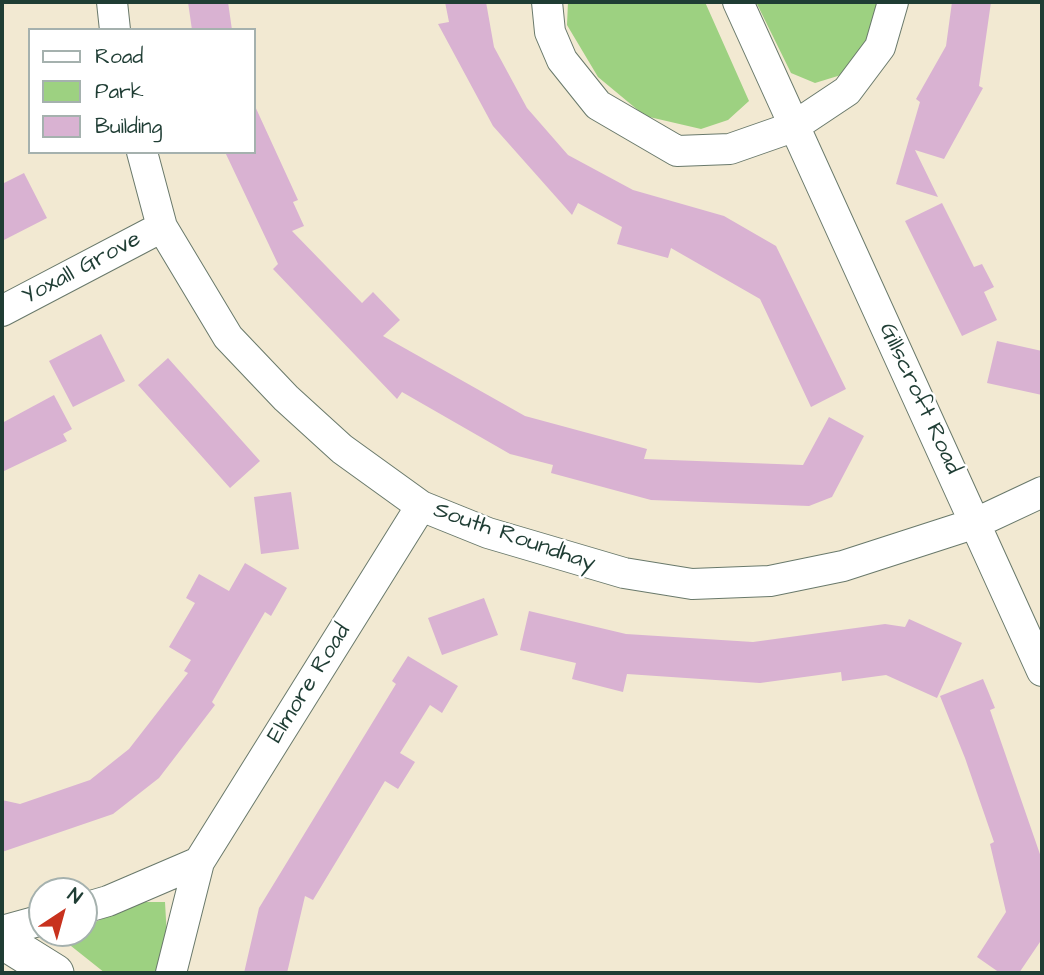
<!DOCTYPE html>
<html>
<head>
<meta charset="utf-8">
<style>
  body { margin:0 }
  #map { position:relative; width:1044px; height:975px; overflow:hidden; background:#f2e9d2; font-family:"Architects Daughter",sans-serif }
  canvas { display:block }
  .frame { position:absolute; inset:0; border:4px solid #1f3d34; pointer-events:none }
  .legend { position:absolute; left:28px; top:28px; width:228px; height:126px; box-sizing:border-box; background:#fff; border:2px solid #a5b1ae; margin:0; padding:9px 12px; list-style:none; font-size:21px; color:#1f3d34 }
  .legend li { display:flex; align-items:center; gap:14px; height:35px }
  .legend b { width:35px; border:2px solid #a5b1ae }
  .north { position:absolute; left:28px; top:877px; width:70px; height:70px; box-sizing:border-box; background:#fff; border:2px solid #a5b1ae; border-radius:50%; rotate:36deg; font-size:19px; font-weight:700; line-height:28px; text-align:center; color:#1f3d34 }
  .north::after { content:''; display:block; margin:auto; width:24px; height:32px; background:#c8321e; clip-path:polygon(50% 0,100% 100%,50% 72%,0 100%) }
</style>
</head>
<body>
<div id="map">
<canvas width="1044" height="975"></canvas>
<div class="frame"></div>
<ul class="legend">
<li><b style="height:9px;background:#fff"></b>Road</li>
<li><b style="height:19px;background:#9dd181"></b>Park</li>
<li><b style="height:19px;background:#d9b2d2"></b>Building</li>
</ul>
<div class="north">N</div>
</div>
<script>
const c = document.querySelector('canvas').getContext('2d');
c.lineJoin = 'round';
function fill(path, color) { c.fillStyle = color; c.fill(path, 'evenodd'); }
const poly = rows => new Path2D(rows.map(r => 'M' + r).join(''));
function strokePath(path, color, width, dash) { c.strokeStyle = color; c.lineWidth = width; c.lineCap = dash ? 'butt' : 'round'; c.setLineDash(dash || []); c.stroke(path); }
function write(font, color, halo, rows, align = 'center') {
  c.font = font + ' "Architects Daughter",sans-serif'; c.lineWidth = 5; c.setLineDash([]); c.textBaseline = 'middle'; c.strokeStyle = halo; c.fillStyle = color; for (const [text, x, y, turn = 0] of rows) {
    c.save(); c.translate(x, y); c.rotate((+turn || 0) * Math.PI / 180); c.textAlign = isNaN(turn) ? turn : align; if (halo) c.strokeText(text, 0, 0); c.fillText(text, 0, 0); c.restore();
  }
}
fill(poly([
  [568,2,705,2,749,101,728,120,701,129,645,116,598,77,567,25],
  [756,2,880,2,878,27,841,75,815,83,791,73],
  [140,902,165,902,167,938,156,973,105,973,61,938,72,933,84,933,84,927]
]), '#9dd181');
fill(poly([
  [188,2,228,2,232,30,192,30],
  [445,2,486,2,494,47,527,108,568,155,633,190,724,216,776,246,846,389,811,407,760,299,671,248,668,258,617,244,622,227,578,203,572,215,493,126,438,24,449,22],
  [952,2,991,2,979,86,983,88,944,159,915,150,938,197,896,184,920,102,916,99,946,46],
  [254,104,298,200,293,202,304,226,292,231,362,303,373,292,400,320,383,336,525,416,647,449,644,459,803,465,829,417,864,436,832,497,809,506,651,500,551,473,553,465,510,454,402,392,397,399,273,269,278,264,225,152,254,152],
  [24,173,47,218,2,241,2,184],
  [942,203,974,267,982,264,994,287,984,292,997,320,962,336,905,221],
  [101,334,125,381,73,407,49,361],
  [997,341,1042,351,1042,395,987,383],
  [168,358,260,461,230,488,138,385],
  [54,395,72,429,63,434,67,441,2,472,2,423],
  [291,492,299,549,261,554,254,497],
  [245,563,287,588,271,616,265,612,212,702,215,705,159,778,113,814,2,852,2,800,20,804,90,780,129,749,188,673,184,671,191,660,169,647,195,603,186,598,199,574,229,591],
  [484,598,498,635,442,655,428,618],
  [529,611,626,634,753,642,885,624,905,627,909,619,962,643,937,698,886,675,842,681,841,672,760,683,627,674,623,692,572,679,576,663,520,650],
  [408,656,458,686,442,713,430,705,400,753,415,762,398,789,385,781,313,900,305,896,287,973,244,973,259,908,396,684,392,681],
  [983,679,995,708,990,710,1042,860,1042,939,1019,973,1000,973,977,957,1006,912,990,844,994,842,965,758,940,696]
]), '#d9b2d2');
const minor = poly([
  [112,2,115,30],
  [547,2,550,32,562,60,598,105,677,151,730,149,793,127,847,91,880,47,893,2],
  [738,2,1042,671],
  [142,152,162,227,228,337,286,398,342,449,421,506,488,533,624,573,692,584,770,581,843,566,976,523,1042,492],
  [2,311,162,227],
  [84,908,108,901,199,862],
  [2,931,42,920],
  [171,973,199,862,421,506]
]);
const tertiary = poly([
  [2,940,55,973]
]);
strokePath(minor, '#69796b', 32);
strokePath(tertiary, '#69796b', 39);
strokePath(minor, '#fff', 30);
strokePath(tertiary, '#fff', 37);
write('23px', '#1f3d34', '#fff', [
  ["Yoxall Grove",82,269,-28],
  ["Gillscroft Road",919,399,65],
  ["South Roundhay",514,538,19],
  ["Elmore Road",310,684,-58]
]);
</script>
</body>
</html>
